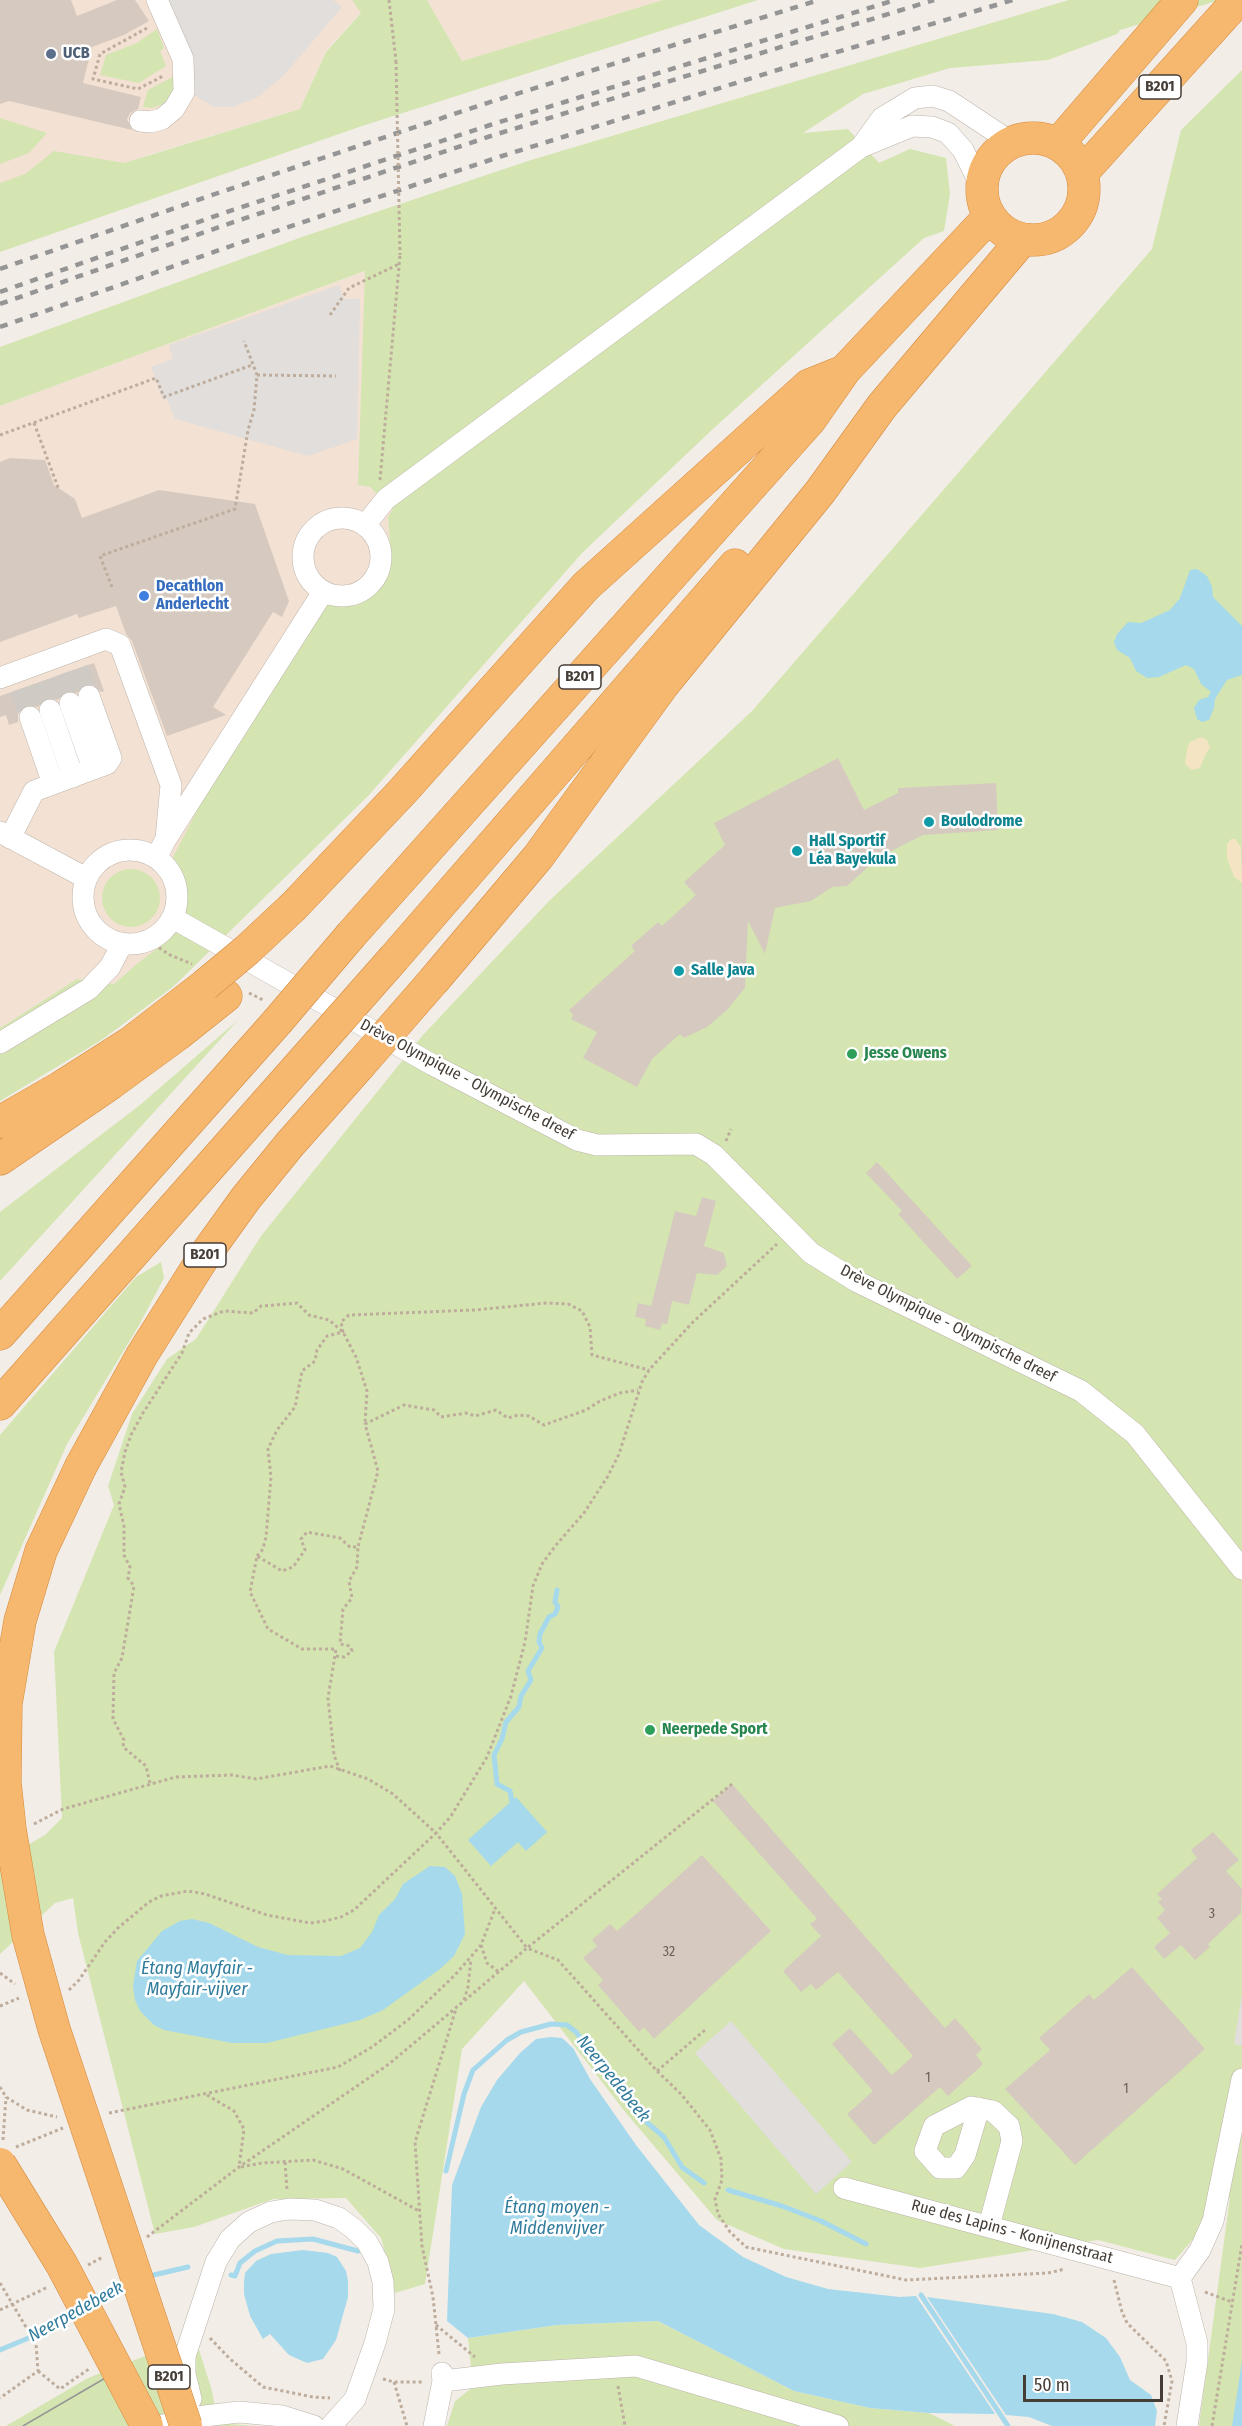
<!DOCTYPE html>
<html>
<head>
<meta charset="utf-8">
<style>
  body { margin:0 }
  #map { position:relative; width:1242px; height:2426px; overflow:hidden; background:#f2ede7; font-family:"Fira Sans Condensed",sans-serif }
  canvas { display:block }
  .scale { position:absolute; left:1023px; top:2375px; width:140px; height:27px; box-sizing:border-box; border:3px solid #453d36; border-top:0; padding-left:8px; font-size:18px; line-height:21px; white-space:nowrap; color:#453d36; -webkit-text-stroke:4px #fff; paint-order:stroke }
</style>
</head>
<body>
<div id="map">
<canvas width="1242" height="2426"></canvas>
<div class="scale">50 m</div>
</div>
<script>
const c = document.querySelector('canvas').getContext('2d');
c.lineJoin = 'round';
function fill(path, color) { c.fillStyle = color; c.fill(path, 'evenodd'); }
const poly = rows => new Path2D(rows.map(r => 'M' + r).join(''));
function strokePath(path, color, width, dash) { c.strokeStyle = color; c.lineWidth = width; c.lineCap = dash ? 'butt' : 'round'; c.setLineDash(dash || []); c.stroke(path); }
function write(font, color, halo, rows, align = 'center') {
  c.font = font + ' "Fira Sans Condensed",sans-serif'; c.lineWidth = 5; c.setLineDash([]); c.textBaseline = 'middle'; c.strokeStyle = halo; c.fillStyle = color; for (const [text, x, y, turn = 0] of rows) {
    c.save(); c.translate(x, y); c.rotate((+turn || 0) * Math.PI / 180); c.textAlign = isNaN(turn) ? turn : align; if (halo) c.strokeText(text, 0, 0); c.fillText(text, 0, 0); c.restore();
  }
}
fill(poly([
  [0,0,372,0,326,51,300,109,151,154,0,208],
  [427,0,663,0,462,61],
  [366,271,358,485,370,487,393,509,388,517,391,557,384,581,368,596,349,602,325,603,174,857,186,892,184,914,168,940,138,963,114,984,77,979,0,1028,0,406]
]), '#f3e1d3');
fill(poly([
  [352,0,427,0,462,61,663,0,758,0,362,126,0,252,0,183,25,174,54,151,124,163,300,109,326,52,361,13],
  [1069,0,1220,0,1120,30,1117,34,1048,60,950,68,863,94,803,133,848,129,879,163,910,149,946,158,950,194,944,231,924,238,714,428,582,553,368,796,174,986,103,1039,0,1101,0,1028,77,979,114,984,138,963,168,940,184,914,186,892,173,857,202,801,325,603,349,602,368,596,384,581,391,557,388,517,393,509,370,487,358,485,365,271,0,406,0,347,302,237,531,160],
  [157,29,164,48,160,51,166,66,139,83,100,75,106,55,137,43],
  [1242,70,1242,2426,1199,2426,1230,2197,1175,2260,1098,2240,920,2268,784,2249,717,2220,626,2113,524,1981,462,2049,425,2284,395,2293,381,2238,346,2198,273,2199,194,2227,155,2234,78,1933,73,1898,55,1903,0,1954,0,1861,45,1835,62,1818,54,1652,114,1505,108,1486,132,1414,167,1359,196,1339,261,1236,423,1035,549,901,752,711,1152,249,1181,130],
  [180,73,177,91,166,103,152,108,143,107,148,90],
  [0,118,47,133,29,153,0,164],
  '102 898a29 29 0 1 1 58 0a29 29 0 1 1-58 0Z',
  [238,1020,0,1281,0,1212,140,1105],
  [161,1262,164,1278,138,1327,67,1444,0,1595,0,1435,136,1277],
  [658,2321,794,2391,870,2408,929,2413,955,2426,447,2426,455,2401,473,2387,468,2338,557,2325],
  [195,2337,212,2391,218,2423,255,2426,6,2426,88,2378]
]), '#d4e5b1');
fill(poly([
  [1201,737,1207,740,1210,748,1206,753,1200,768,1192,770,1185,764,1187,749,1190,742],
  [1231,839,1235,839,1241,847,1242,883,1234,877,1227,858,1227,844]
]), '#f5e4c4');
fill(poly([
  [167,0,333,0,342,7,285,74,258,97,233,107,214,107,194,95,193,76],
  [339,285,344,299,360,299,357,439,308,456,175,419,167,399,163,400,151,367,173,359,169,345],
  [1242,1994,1242,2046,1234,2044],
  [731,2021,852,2162,816,2194,695,2053]
]), '#e1dedb');
fill(poly([
  [1197,569,1207,576,1212,587,1213,597,1242,626,1242,675,1227,680,1215,699,1214,708,1209,720,1202,722,1197,719,1194,708,1199,700,1208,697,1211,692,1201,684,1194,669,1186,665,1159,677,1147,678,1136,671,1130,658,1117,650,1114,642,1117,634,1128,622,1141,623,1170,610,1180,598,1190,570],
  [516,1797,547,1832,526,1851,518,1842,491,1866,468,1840],
  [430,1866,445,1867,455,1876,462,1894,465,1934,454,1956,440,1969,383,2010,360,2020,267,2043,232,2043,164,2030,154,2025,140,2011,135,2000,133,1986,137,1961,162,1931,180,1921,192,1919,209,1923,258,1947,288,1955,341,1956,360,1948,372,1932,379,1915,395,1899,403,1884],
  [551,2037,562,2038,573,2048,590,2079,636,2145,699,2225,743,2257,786,2277,828,2289,900,2297,916,2296,995,2414,929,2413,870,2408,794,2391,658,2321,557,2325,468,2338,447,2321,452,2185,481,2107,497,2080,520,2053,536,2039],
  [303,2250,328,2253,337,2257,346,2271,348,2281,348,2297,336,2340,323,2359,307,2363,289,2355,270,2334,263,2339,250,2316,244,2294,244,2282,245,2273,256,2261,271,2254],
  [927,2297,1053,2314,1082,2322,1106,2338,1120,2357,1130,2380,1151,2395,1157,2411,1155,2426,1052,2426,1029,2417,1006,2415],
  [1242,2361,1242,2426,1232,2426]
]), '#a6d9ec');
strokePath(poly([
  [512,1802,510,1791,497,1784,494,1755,502,1739,506,1722,519,1707,521,1696,531,1680,528,1671,542,1648,539,1642,540,1634,549,1617,555,1614,558,1607,555,1602,557,1590],
  [446,2171,464,2094,473,2070,507,2040,521,2032,551,2024,567,2025,576,2032,643,2119,664,2137,682,2167,704,2183],
  [728,2190,782,2206,821,2221,866,2244],
  [231,2275,235,2276,240,2263,255,2251,277,2241,313,2239,358,2251],
  [145,2277,188,2267],
  [921,2295,1008,2426],
  [91,2300,115,2286,128,2282],
  [0,2350,31,2337,75,2310]
]), '#a6d9ec', 5);
fill(poly([
  [0,0,71,0,77,16,117,0,135,0,149,21,124,35,92,47,83,83,141,97,138,109,130,113,127,119,132,130,9,101,0,104],
  [10,458,45,460,54,485,75,499,82,518,159,490,255,504,289,601,282,617,273,612,213,707,226,715,167,736,132,641,126,634,116,606,79,618,77,614,0,642,0,462],
  [94,663,104,691,101,692,92,684,85,684,77,693,65,691,58,700,46,698,38,707,25,705,18,714,18,722,9,725,6,715,0,717,0,696],
  [838,758,864,810,898,793,898,788,996,783,998,830,923,835,879,857,847,886,832,887,811,901,775,908,765,954,748,921,745,988,727,1010,707,1027,684,1038,680,1034,652,1059,637,1087,583,1058,597,1032,571,1019,573,1015,569,1010,635,951,631,946,658,922,662,926,696,895,684,882,725,845,714,823],
  [877,1162,972,1266,957,1279,898,1214,902,1211,866,1173],
  [702,1197,716,1201,704,1246,724,1253,727,1266,717,1275,697,1273,689,1305,672,1301,667,1325,662,1323,660,1330,645,1326,646,1319,635,1317,638,1303,651,1306,675,1211,696,1216],
  [732,1784,945,2028,955,2018,982,2049,976,2055,983,2064,978,2069,948,2096,940,2087,874,2145,847,2114,873,2091,832,2044,850,2028,892,2075,913,2056,838,1972,816,1990,811,1984,801,1992,783,1971,821,1936,810,1924,817,1919,713,1801],
  [1213,1832,1239,1860,1226,1871,1242,1889,1241,1913,1208,1944,1210,1947,1195,1960,1181,1945,1164,1959,1154,1947,1170,1933,1157,1918,1165,1910,1158,1902,1162,1899,1157,1894,1197,1858,1191,1850],
  [702,1855,771,1931,654,2039,644,2027,639,2032,598,1985,603,1980,583,1958,597,1946,592,1940,610,1924,617,1931],
  [1132,1967,1205,2049,1075,2165,1005,2089,1050,2050,1039,2038,1089,1994,1094,2000]
]), '#d6cac0');
strokePath(poly([
  [79,668,89,696],
  [59,675,70,703],
  [40,682,50,710],
  [20,689,30,717]
]), '#cfcac4', 21, [21, 10]);
const minor = poly([
  [140,121,151,122,162,119,174,109,184,92,183,59,157,0],
  [861,147,882,118,915,98,933,96,949,101,1011,142],
  '303 557a39 39 0 1 1 78 0a39 39 0 1 1-78 0Z',
  [366,524,386,499,861,147,912,126,932,127,948,133,963,150,981,186],
  [0,678,106,639,120,645,171,785,166,839],
  [70,703,93,769],
  [50,710,73,777],
  [30,717,53,784],
  [0,832,86,878],
  [10,838,34,791,107,764,111,758,89,696],
  '83 897a47 47 0 1 1 94 0a47 47 0 1 1-94 0Z',
  [156,858,166,839,323,592],
  [173,918,433,1065,577,1140,597,1145,696,1144,714,1155,811,1253,856,1281,1081,1391,1135,1434,1242,1569],
  [0,1043,89,989,110,967,122,944],
  [979,2108,965,2155,956,2168,940,2168,925,2151,934,2126,971,2107,993,2111,1009,2126,1012,2141,989,2226],
  [844,2188,1180,2278],
  [443,2381,502,2374,636,2366,838,2426],
  [191,2399,185,2374,185,2356,216,2262,230,2239,249,2222,271,2212,289,2209,315,2210,339,2218,354,2229,367,2242,378,2262,383,2282,384,2309,375,2343,355,2399,331,2426],
  [160,2426,196,2417,239,2412,282,2416,314,2426],
  [434,2426,443,2381,442,2373],
  [1187,2426,1197,2362,1197,2343,1180,2278,1200,2250,1213,2221,1242,2079]
]);
const highway = poly([
  '982 189a51 51 0 1 1 102 0a51 51 0 1 1-102 0Z',
  [1058,144,1182,0],
  [1082,173,1238,0],
  [294,906,402,792,586,586,809,385,844,371],
  [351,935,810,420,845,370,989,217],
  [394,958,735,565],
  [435,979,538,857,663,685,820,492,882,406,1022,240],
  [0,1122,61,1087,130,1043,205,985],
  [0,1159,110,1084,177,1035,226,996],
  [0,1334,277,1022],
  [0,1404,319,1043],
  [81,1466,142,1355,205,1255,246,1198,290,1144,360,1065]
]);
strokePath(minor, '#bdb4aa', 22);
strokePath(highway, '#d58a3e', 33);
strokePath(poly([
  [389,0,396,61],
  [147,28,100,54,93,79,138,89,163,76],
  [330,315,349,288,399,264],
  [257,375,336,376],
  [34,423,59,490],
  [0,435,156,378,164,397,252,365],
  [380,480,400,255],
  [112,587,100,556,235,509,248,430,254,410,257,375,244,341],
  [149,941,170,955,192,964],
  [249,993,265,1001],
  [726,1141,731,1129],
  [257,1556,263,1549,266,1537,271,1477,268,1449,277,1430,295,1407,302,1371,315,1361,317,1350,327,1336,343,1332,341,1322,349,1315,475,1310,546,1303,568,1304,582,1311,590,1327,592,1355,649,1370],
  [336,1656,344,1657,352,1651,350,1646,340,1644,343,1609,352,1598,349,1581,357,1567,358,1547],
  [340,1771,334,1755,328,1698,336,1649,302,1649,268,1629,250,1592,257,1556,282,1571,293,1567,305,1550,301,1539,307,1532,340,1538,350,1547,358,1547,378,1471,365,1424,404,1405,434,1410,441,1417,466,1413,475,1416,496,1410,508,1418,518,1415,529,1416,544,1425,586,1410,600,1401,620,1393,638,1390],
  [150,1783,146,1766,123,1747,124,1740,113,1719,114,1673,122,1658,134,1586,128,1578,130,1567,124,1555,124,1526,119,1504,125,1487,121,1472,125,1452,131,1435,143,1413,182,1353,189,1333,203,1319,224,1311,253,1313,261,1306,297,1303,309,1315,329,1320,343,1332,356,1357,367,1391,365,1424],
  [732,1784,527,1948,436,1833,451,1816,487,1757,511,1696,525,1642,533,1586,542,1564,556,1545,584,1513,608,1476,619,1454,642,1382,649,1370,692,1323,777,1244],
  [34,1824,63,1809,176,1777,232,1775,256,1779,330,1766,368,1779,393,1794,436,1833,354,1910,341,1917,325,1921,310,1923,267,1915,205,1894,188,1891,161,1896,149,1902,118,1928,105,1942,79,1980,69,1990],
  [481,1945,487,1963,499,1972],
  [0,1973,15,1984],
  [464,2000,468,1987,471,1959],
  [0,2006,19,1998],
  [657,2071,705,2030],
  [0,2087,6,2097,27,2110,57,2117],
  [207,2095,234,2111,244,2129,239,2167],
  [109,2113,338,2067,372,2047,408,2020,455,1975,481,1945,495,1909],
  [3,2140,6,2097],
  [16,2147,63,2128],
  [285,2162,287,2190],
  [241,2167,262,2163,313,2160,343,2169,419,2211],
  [147,2237,239,2167,389,2064,527,1948,558,1960,657,2071,681,2094,710,2130,721,2159,722,2180,715,2199,718,2214,730,2232,746,2247,906,2280,1048,2273,1065,2269],
  [88,2265,103,2257],
  [1114,2280,1122,2312,1127,2323,1166,2361,1172,2381,1164,2426],
  [0,2283,36,2344,38,2371,0,2398],
  [1205,2292,1232,2302],
  [0,2310,48,2287],
  [436,2325,475,2357],
  [210,2338,229,2358,263,2387,313,2397,330,2398],
  [439,2354,433,2297,422,2246,415,2142,456,2009],
  [38,2371,60,2389,89,2369],
  [383,2379,394,2382,424,2382],
  [394,2382,407,2426],
  [618,2386,625,2426],
  [1212,2426,1242,2244]
]), '#bead9c', 3, [3, 3]);
strokePath(minor, '#fff', 21);
strokePath(highway, '#f6b76e', 32);
strokePath(poly([
  [23,2426,126,2366]
]), '#959595', 1.5);
strokePath(poly([
  [0,269,215,194,484,104,819,0],
  [0,292,221,214,490,125,895,0],
  [0,304,225,225,494,135,934,0],
  [0,327,231,246,502,156,800,63,1013,0]
]), '#959595', 4.5, [8, 8]);
const highwayBridge = poly([
  [205,985,247,950,294,906],
  [277,1022,351,935],
  [319,1043,394,958],
  [360,1065,435,979],
  [81,1466,41,1551,20,1621,6,1704,5,1782,10,1829,28,1935,54,2029,186,2426],
  [0,2164,62,2265,147,2426]
]);
strokePath(highwayBridge, '#d58a3e', 33, []);
strokePath(poly([
  [396,61,400,255]
]), '#bead9c', 3, [3, 3]);
strokePath(highwayBridge, '#f6b76e', 32);
for (const [x, y, r, color] of [
  [51,54,6,"#5c6f8a"],
  [144,596,6,"#3f7fe0"],
  [929,822,6,"#0f9aa8"],
  [797,851,6,"#0f9aa8"],
  [679,971,6,"#0f9aa8"],
  [852,1054,6,"#2e9e5b"],
  [650,1730,6,"#2e9e5b"]
]) { const dot = new Path2D(); dot.arc(x, y, r, 0, 2 * Math.PI); c.fillStyle = color; c.fill(dot); strokePath(dot, '#fff', 2); }
write('14px', '#696058', null, [
  ["3",1212,1914],
  ["32",669,1952],
  ["1",928,2078],
  ["1",1126,2089]
]);
for (const [x, y, w] of [
  [1160,87,42],
  [580,677,42],
  [205,1255,42],
  [169,2377,42]
]) { const box = new Path2D(); box.roundRect(x - w / 2, y - 12, w, 24, 4.5); c.fillStyle = '#fff'; c.fill(box); strokePath(box, '#453d36', 1.5); }
write('bold 15px', '#453d36', null, [
  ["B201",1160,87],
  ["B201",580,677],
  ["B201",205,1255],
  ["B201",169,2377]
]);
write('bold 16px', '#4e5e75', '#fff', [
  ["UCB",63,54]
], 'left');
write('bold 16px', '#366cbe', '#fff', [
  ["Decathlon",156,587],
  ["Anderlecht",156,605]
], 'left');
write('bold 16px', '#0d838f', '#fff', [
  ["Boulodrome",941,822],
  ["Hall Sportif",809,842],
  ["Léa Bayekula",809,860],
  ["Salle Java",691,971]
], 'left');
write('bold 16px', '#27864d', '#fff', [
  ["Jesse Owens",864,1054],
  ["Neerpede Sport",662,1730]
], 'left');
write('16px', '#453d36', '#fff', [
  ["Drève Olympique - Olympische dreef",467,1080,28],
  ["Drève Olympique - Olympische dreef",948,1324,27],
  ["Rue des Lapins - Konijnenstraat",1012,2232,15]
]);
write('italic 18px', '#317c9c', '#fff', [
  ["Étang Mayfair -",197,1969],
  ["Mayfair-vijver",197,1990],
  ["Neerpedebeek",613,2079,51],
  ["Étang moyen -",557,2208],
  ["Middenvijver",557,2229],
  ["Neerpedebeek",76,2312,-29]
]);
</script>
</body>
</html>
